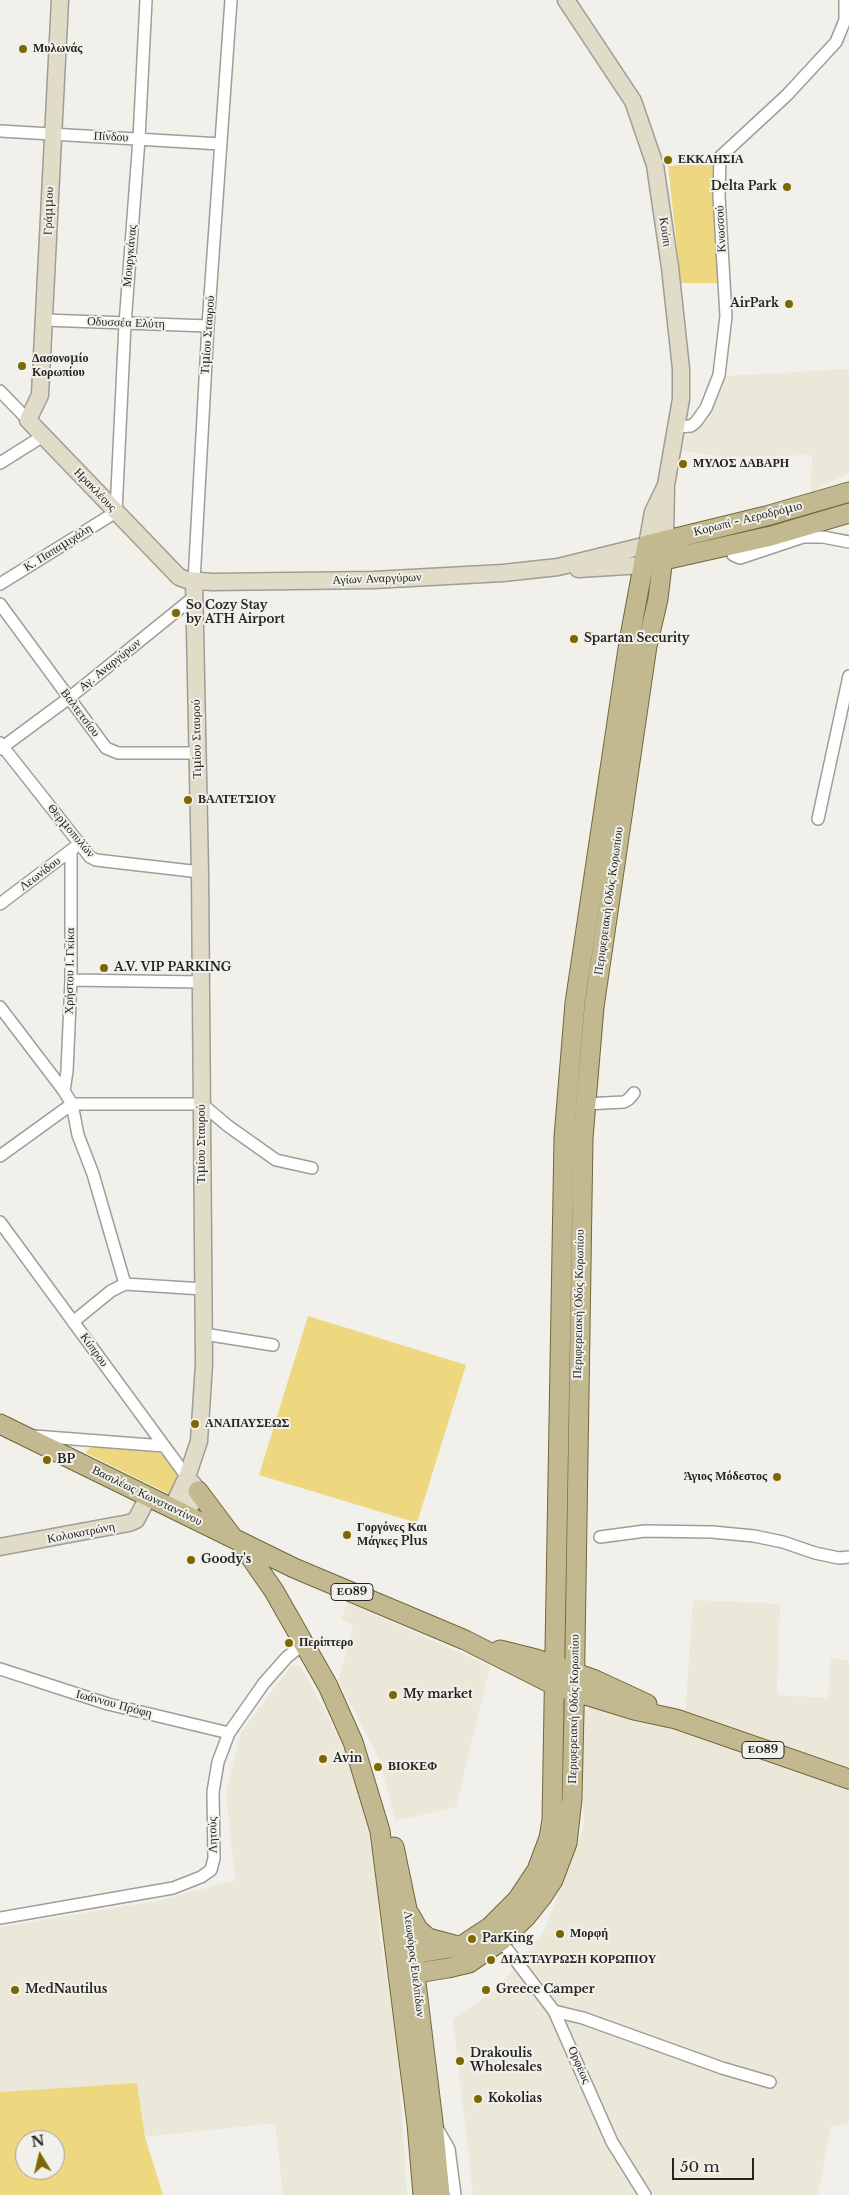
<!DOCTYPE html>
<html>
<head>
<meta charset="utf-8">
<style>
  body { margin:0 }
  #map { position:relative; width:849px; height:2195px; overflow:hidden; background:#f1f0ea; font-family:"Libre Baskerville",serif }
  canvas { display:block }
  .north { position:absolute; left:15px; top:2130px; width:50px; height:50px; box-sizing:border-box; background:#f1f0ea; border:1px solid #9f9e9a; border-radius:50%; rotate:351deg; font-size:14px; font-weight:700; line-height:20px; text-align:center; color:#242422 }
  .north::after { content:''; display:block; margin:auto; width:18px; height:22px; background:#7c6800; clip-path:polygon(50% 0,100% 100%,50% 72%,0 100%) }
  .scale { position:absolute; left:672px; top:2158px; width:82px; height:22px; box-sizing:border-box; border:2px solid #242422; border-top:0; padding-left:6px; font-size:15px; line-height:18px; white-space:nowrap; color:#242422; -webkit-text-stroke:4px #f1f0ea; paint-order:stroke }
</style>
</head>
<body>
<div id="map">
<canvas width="849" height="2195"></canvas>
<div class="north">N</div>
<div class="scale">50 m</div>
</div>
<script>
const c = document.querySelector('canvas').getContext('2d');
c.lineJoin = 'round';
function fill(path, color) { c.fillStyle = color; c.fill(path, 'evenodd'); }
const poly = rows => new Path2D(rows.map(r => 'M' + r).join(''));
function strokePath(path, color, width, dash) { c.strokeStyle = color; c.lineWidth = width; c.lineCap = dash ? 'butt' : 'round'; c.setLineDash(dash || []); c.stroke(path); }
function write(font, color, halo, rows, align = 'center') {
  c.font = font + ' "Libre Baskerville",serif'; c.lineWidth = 4; c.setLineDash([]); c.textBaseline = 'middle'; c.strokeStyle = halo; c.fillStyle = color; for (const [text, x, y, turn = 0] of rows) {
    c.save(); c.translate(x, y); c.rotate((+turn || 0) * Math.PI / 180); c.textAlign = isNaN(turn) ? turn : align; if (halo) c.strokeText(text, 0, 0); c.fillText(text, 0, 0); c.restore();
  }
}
fill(poly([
  [849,369,849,473,811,492,812,455,725,457,682,451,686,435,692,434,704,423,725,376],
  [693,1600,780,1604,777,1695,828,1698,831,1659,849,1660,849,2123,831,2127,818,2195,473,2195,453,2019,497,1989,544,1931,584,1826,581,1712,599,1704,685,1714],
  [347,1602,490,1666,456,1807,396,1821,379,1758,338,1681,353,1625,341,1620],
  [300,1665,330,1720,355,1774,375,1849,380,1938,397,2035,407,2195,283,2195,275,2123,145,2137,137,2083,0,2092,0,1927,162,1900,235,1880,226,1794,241,1732,291,1666]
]), '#ebe8da');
fill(poly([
  [716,162,720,283,681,283,668,166],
  [308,1316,466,1365,417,1523,259,1475],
  [98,1446,159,1451,181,1478,174,1493,169,1494,86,1453,88,1449],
  [137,2083,145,2137,163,2195,0,2195,0,2092],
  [25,2140,55,2140,55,2170,25,2170]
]), '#edd880');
const street = poly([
  [0,131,221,144],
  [44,320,208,326],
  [0,391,28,420],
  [677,427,691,426,696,422,706,408,719,375,726,316,719,196,720,157,787,95,836,42,845,20,845,0],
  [0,463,43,436],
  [731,545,733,555,740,558,803,537,823,537,849,542],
  [194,581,208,326,231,0],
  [0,584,116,512,125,324,139,139,146,0],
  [0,604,106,748,118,753,198,753],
  [0,743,90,857,96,860,200,872],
  [0,749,69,698,194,597],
  [818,819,849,676],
  [0,904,74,848],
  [71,980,200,982],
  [0,1007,64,1091,72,1104,78,1135,93,1174,125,1284],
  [64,1091,67,1071,71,980,71,850],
  [72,1104,202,1104,228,1126,276,1160,312,1168],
  [585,1104,624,1102,629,1099,634,1093],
  [0,1156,72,1104],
  [0,1222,187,1477],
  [73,1322,111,1291,125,1284,203,1289],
  [204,1334,273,1345],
  [34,1436,164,1446],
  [600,1537,645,1531,712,1532,754,1536,783,1542,815,1553,839,1558,849,1557],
  [0,1669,108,1704,229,1733],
  [0,1918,173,1888,201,1877,211,1870,214,1858,213,1792,218,1762,229,1733,264,1683,287,1657,305,1643],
  [501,1941,554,2011,612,2142,645,2195],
  [554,2011,583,2018,722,2068,770,2082],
  [437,2128,449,2149,455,2195]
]);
const secondary = poly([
  [60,0,40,395,28,420,179,577,187,580,212,582,374,580,503,573,558,567,647,545,653,512,666,485],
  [566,0,633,101,655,165,670,267,681,369,681,399,666,485,665,540],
  [578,569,643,565],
  [172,1508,187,1477,199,1441,204,1364,200,872,194,581],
  [186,1515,198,1491,192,1483],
  [0,1547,129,1523,136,1520,148,1497]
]);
const primary = poly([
  [651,563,771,536,849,513],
  [0,1424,294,1568,465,1640,556,1686,634,1710,676,1719,849,1779],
  [198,1491,231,1535],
  [240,1542,274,1591,328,1686,353,1742,380,1831,417,2124,423,2195],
  [500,1650,536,1659,595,1680,647,1704],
  [394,1847,407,1909,433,2122,440,2195],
  [410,1915,418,1929,428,1938,454,1945],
  [396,1957,461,1946,490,1927,517,1900,537,1870,549,1838,552,1820,564,1137,575,1003,629,642,647,545,766,516,849,492],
  [398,1976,448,1968,469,1963,501,1941,526,1917,542,1897,553,1880,567,1843,572,1799,574,1712,583,1138,594,1007,647,646,658,599,665,540]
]);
strokePath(street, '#9e9d97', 14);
strokePath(secondary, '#9e9d97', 19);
strokePath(primary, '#716739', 21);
strokePath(street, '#fff', 11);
strokePath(secondary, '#e1dcc8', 16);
strokePath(primary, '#c3b990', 19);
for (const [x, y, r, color] of [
  [23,49,5,"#7c6800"],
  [668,160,5,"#7c6800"],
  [787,187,5,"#7c6800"],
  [789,304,5,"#7c6800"],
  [22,366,5,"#7c6800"],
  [683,464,5,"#7c6800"],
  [176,613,5,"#7c6800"],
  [574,639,5,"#7c6800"],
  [188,800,5,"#7c6800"],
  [104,968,5,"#7c6800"],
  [195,1424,5,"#7c6800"],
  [47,1460,5,"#7c6800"],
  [777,1477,5,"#7c6800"],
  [347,1535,5,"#7c6800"],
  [191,1560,5,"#7c6800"],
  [289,1643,5,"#7c6800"],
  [393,1695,5,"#7c6800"],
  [323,1759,5,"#7c6800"],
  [378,1767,5,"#7c6800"],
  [560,1934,5,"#7c6800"],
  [472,1939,5,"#7c6800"],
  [491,1960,5,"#7c6800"],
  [15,1990,5,"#7c6800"],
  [486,1990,5,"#7c6800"],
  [460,2061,5,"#7c6800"],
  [478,2099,5,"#7c6800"]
]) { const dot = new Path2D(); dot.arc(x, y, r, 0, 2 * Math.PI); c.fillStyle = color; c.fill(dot); strokePath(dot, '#f1f0ea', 2); }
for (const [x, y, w] of [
  [352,1592,42],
  [763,1750,42]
]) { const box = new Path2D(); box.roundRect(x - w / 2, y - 8.5, w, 17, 4); c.fillStyle = '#f1f0ea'; c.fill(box); strokePath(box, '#242422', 1); }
write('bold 11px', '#242422', null, [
  ["ΕΟ89",352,1592],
  ["ΕΟ89",763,1750]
]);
write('bold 12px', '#242422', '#f1f0ea', [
  ["Μυλωνάς",33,49],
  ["ΕΚΚΛΗΣΙΑ",678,160],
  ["Delta Park",777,187,"right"],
  ["AirPark",779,304,"right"],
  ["Δασονομίο",32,359],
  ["Κορωπίου",32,373],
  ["ΜΥΛΟΣ ΔΑΒΑΡΗ",693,464],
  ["So Cozy Stay",186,606],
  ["by ATH Airport",186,620],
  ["Spartan Security",584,639],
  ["ΒΑΛΤΕΤΣΙΟΥ",198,800],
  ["A.V. VIP PARKING",114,968],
  ["ΑΝΑΠΑΥΣΕΩΣ",205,1424],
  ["BP",57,1460],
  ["Άγιος Μόδεστος",767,1477,"right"],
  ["Γοργόνες Και",357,1528],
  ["Μάγκες Plus",357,1542],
  ["Goody's",201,1560],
  ["Περίπτερο",299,1643],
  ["My market",403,1695],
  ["Avin",333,1759],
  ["ΒΙΟΚΕΦ",388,1767],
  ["Μορφή",570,1934],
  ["ParKing",482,1939],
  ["ΔΙΑΣΤΑΥΡΩΣΗ ΚΟΡΩΠΙΟΥ",501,1960],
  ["MedNautilus",25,1990],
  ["Greece Camper",496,1990],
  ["Drakoulis",470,2054],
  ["Wholesales",470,2068],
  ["Kokolias",488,2099]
], 'left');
write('12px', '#242422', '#f1f0ea', [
  ["Πίνδου",111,137,3],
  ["Γράμμου",49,211,-88],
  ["Κνωσσού",721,229,-93],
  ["Κούπι",665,232,82],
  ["Μουργκάνας",130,256,-85],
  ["Οδυσσέα Ελύτη",126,323,2],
  ["Τιμίου Σταυρού",208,335,-86],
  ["Ηρακλέους",95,490,46],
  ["Κορωπί - Αεροδρόμιο",748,519,-14],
  ["Κ. Παπαμιχάλη",58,548,-32],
  ["Αγίων Αναργύρων",377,579,-2],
  ["Αγ. Αναργύρων",110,665,-39],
  ["Βαλτετσίου",80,713,53],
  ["Τιμίου Σταυρού",197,739,-91],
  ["Θερμοπυλών",71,831,50],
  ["Λεωνίδου",40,874,-37],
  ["Περιφερειακή Οδός Κορωπίου",609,901,-82],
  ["Χρήστου Ι. Γκίκα",70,971,-89],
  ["Τιμίου Σταυρού",202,1144,-90],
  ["Περιφερειακή Οδός Κορωπίου",579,1304,-89],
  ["Κύπρου",94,1350,54],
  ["Βασιλέως Κωνσταντίνου",147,1496,26],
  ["Κολοκοτρώνη",81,1533,-11],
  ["Ιωάννου Πρόφη",114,1704,15],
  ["Περιφερειακή Οδός Κορωπίου",574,1709,-89],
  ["Λητούς",213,1835,-91],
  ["Λεωφόρος Ευελπίδων",414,1964,83],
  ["Ορφέως",579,2065,66]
]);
</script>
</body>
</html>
